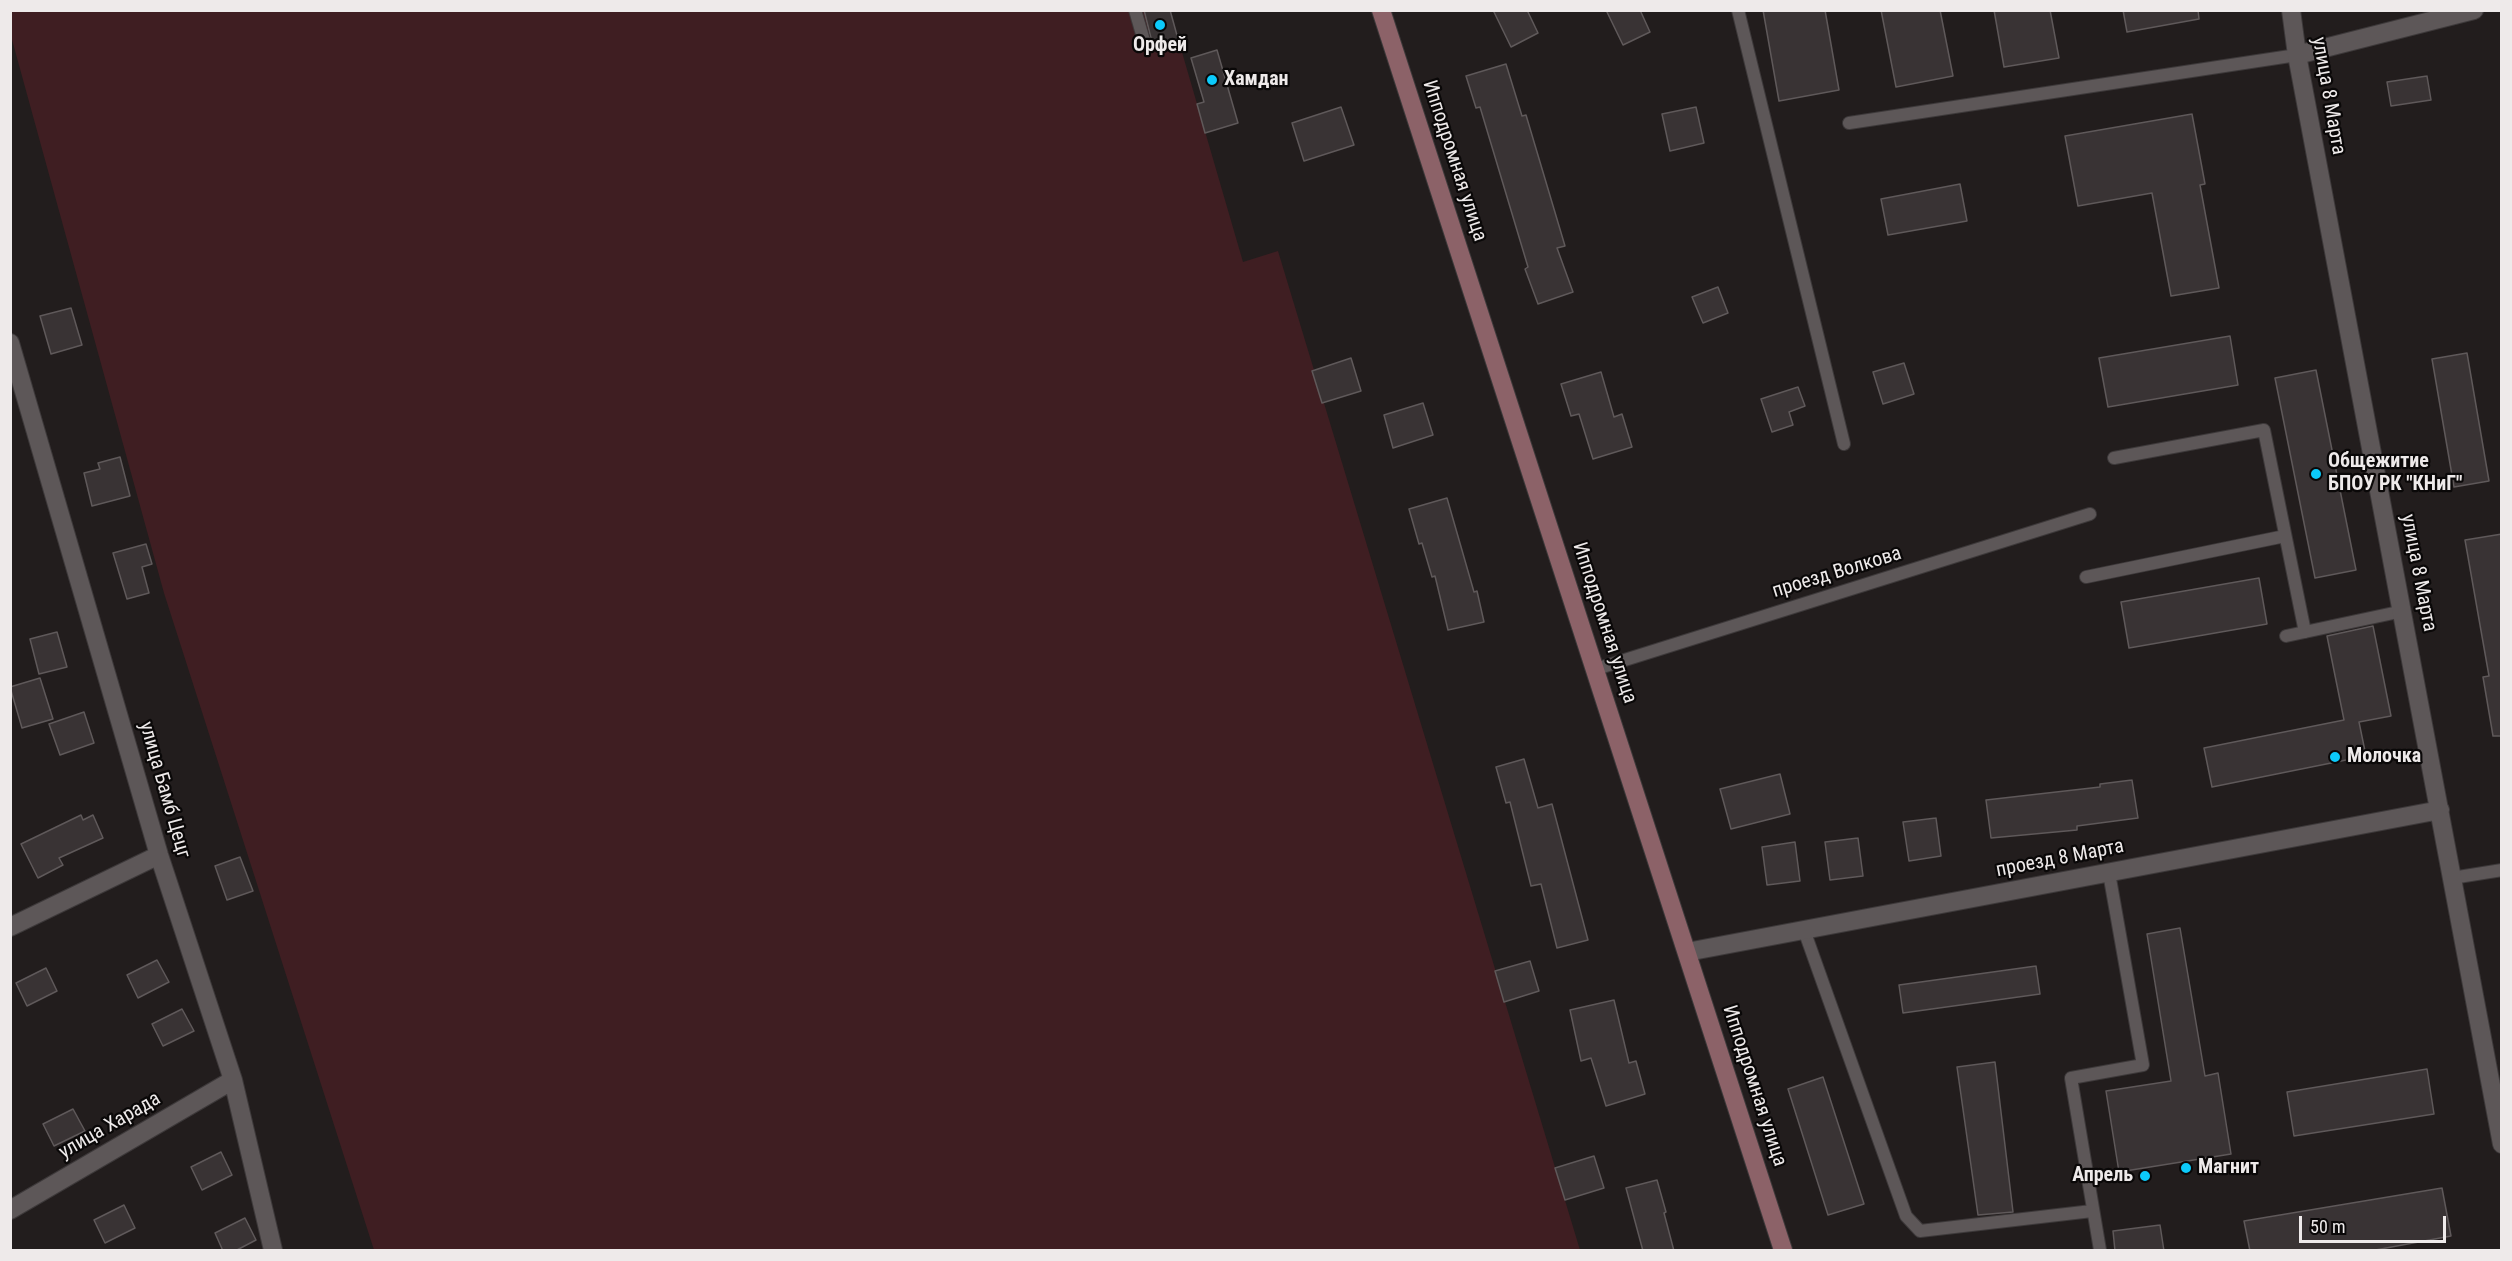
<!DOCTYPE html>
<html>
<head>
<meta charset="utf-8">
<style>
  body { margin:0 }
  #map { position:relative; width:2512px; height:1261px; overflow:hidden; background:#221d1d; font-family:"Roboto Condensed",sans-serif }
  canvas { display:block }
  .frame { position:absolute; inset:0; border:12px solid #eeeaea; pointer-events:none }
  .scale { position:absolute; left:2299px; top:1216px; width:147px; height:27px; box-sizing:border-box; border:3px solid #eeeaea; border-top:0; padding-left:8px; font-size:18px; line-height:21px; white-space:nowrap; color:#eeeaea; -webkit-text-stroke:4px #0a0808; paint-order:stroke }
</style>
</head>
<body>
<div id="map">
<canvas width="2512" height="1261"></canvas>
<div class="frame"></div>
<div class="scale">50 m</div>
</div>
<script>
const c = document.querySelector('canvas').getContext('2d');
c.lineJoin = 'round';
function fill(path, color) { c.fillStyle = color; c.fill(path, 'evenodd'); }
const poly = rows => new Path2D(rows.map(r => 'M' + r).join(''));
function strokePath(path, color, width, dash) { c.strokeStyle = color; c.lineWidth = width; c.lineCap = dash ? 'butt' : 'round'; c.setLineDash(dash || []); c.stroke(path); }
function write(font, color, halo, rows, align = 'center') {
  c.font = font + ' "Roboto Condensed",sans-serif'; c.lineWidth = 4.5; c.setLineDash([]); c.textBaseline = 'middle'; c.strokeStyle = halo; c.fillStyle = color; for (const [text, x, y, turn = 0] of rows) {
    c.save(); c.translate(x, y); c.rotate((+turn || 0) * Math.PI / 180); c.textAlign = isNaN(turn) ? turn : align; if (halo) c.strokeText(text, 0, 0); c.fillText(text, 0, 0); c.restore();
  }
}
fill(poly([
  [10,11,1170,11,1243,262,1278,251,1580,1250,374,1250,164,593,11,36]
]), '#3f1e22');
const building = poly([
  [1144,10,1170,10,1178,39,1153,46,1144,10],
  [1493,10,1527,10,1538,33,1511,47,1493,10],
  [1606,10,1640,10,1650,32,1623,45,1606,10],
  [1763,10,1825,10,1839,90,1779,101,1763,10],
  [1881,10,1940,10,1953,76,1896,87,1881,10],
  [1994,10,2050,10,2059,58,2004,67,1994,10],
  [2123,10,2198,10,2199,19,2127,32,2123,10],
  [1217,50,1238,123,1205,133,1197,104,1204,102,1191,58,1217,50],
  [1506,64,1522,116,1526,115,1565,246,1557,248,1573,292,1538,304,1525,269,1528,267,1480,107,1476,108,1466,76,1506,64],
  [2427,76,2431,100,2391,106,2387,82,2427,76],
  [1341,107,1354,145,1304,161,1292,123,1341,107],
  [1696,107,1704,143,1670,151,1662,114,1696,107],
  [2192,114,2205,184,2200,185,2219,288,2171,296,2152,193,2078,206,2065,136,2192,114],
  [1960,184,1967,221,1888,235,1881,199,1960,184],
  [1718,287,1728,313,1703,323,1692,297,1718,287],
  [71,308,82,345,51,354,40,316,71,308],
  [2230,336,2238,385,2108,407,2099,358,2230,336],
  [2467,353,2489,481,2454,487,2432,359,2467,353],
  [1351,358,1361,391,1322,403,1312,371,1351,358],
  [1904,363,1914,394,1883,404,1873,372,1904,363],
  [2316,370,2356,570,2315,578,2275,378,2316,370],
  [1601,372,1614,417,1622,414,1632,447,1593,459,1579,414,1571,416,1561,384,1601,372],
  [1798,387,1805,406,1789,412,1793,425,1772,432,1761,399,1798,387],
  [1423,403,1433,435,1393,448,1384,415,1423,403],
  [120,457,130,496,92,506,84,473,100,469,98,463,120,457],
  [1447,498,1474,592,1477,591,1484,622,1448,630,1435,576,1432,577,1422,543,1419,544,1409,509,1447,498],
  [2502,534,2502,736,2493,736,2483,677,2489,676,2465,540,2502,534],
  [146,544,152,564,142,567,149,593,127,599,113,553,146,544],
  [2259,578,2267,624,2129,648,2121,602,2259,578],
  [2373,626,2391,716,2359,722,2366,756,2212,787,2204,748,2344,720,2327,636,2373,626],
  [57,632,67,667,39,674,30,639,57,632],
  [40,678,53,719,22,728,10,687,40,678],
  [84,712,94,743,60,755,49,724,84,712],
  [1524,759,1538,808,1552,804,1588,940,1557,948,1541,884,1531,886,1510,802,1506,803,1496,767,1524,759],
  [1780,774,1790,814,1731,829,1720,789,1780,774],
  [2132,780,2138,818,2077,826,2077,830,1991,838,1986,800,2100,787,2100,784,2132,780],
  [81,815,83,820,93,815,103,838,59,858,63,865,38,878,21,844,81,815],
  [1936,818,1941,856,1909,861,1903,822,1936,818],
  [1858,838,1863,876,1830,880,1825,842,1858,838],
  [1795,842,1800,881,1767,885,1762,847,1795,842],
  [240,857,253,891,227,900,215,866,240,857],
  [2180,928,2205,1076,2218,1073,2231,1154,2119,1172,2106,1091,2171,1081,2147,934,2180,928],
  [157,960,169,982,138,998,127,975,157,960],
  [1530,961,1539,991,1504,1002,1495,971,1530,961],
  [2036,966,2040,994,1903,1013,1899,985,2036,966],
  [46,968,57,991,27,1006,16,983,46,968],
  [1614,1000,1629,1063,1636,1061,1645,1094,1606,1106,1591,1058,1581,1061,1570,1010,1614,1000],
  [182,1009,194,1031,163,1046,152,1024,182,1009],
  [1995,1062,2013,1212,1978,1215,1957,1067,1995,1062],
  [2427,1069,2434,1114,2294,1136,2287,1092,2427,1069],
  [1823,1077,1864,1204,1828,1215,1788,1089,1823,1077],
  [73,1109,85,1131,54,1146,43,1124,73,1109],
  [221,1152,232,1175,202,1190,191,1167,221,1152],
  [1594,1156,1604,1188,1565,1200,1555,1168,1594,1156],
  [1657,1180,1666,1212,1664,1213,1674,1251,1643,1251,1626,1188,1657,1180],
  [2442,1188,2451,1236,2370,1251,2250,1251,2244,1221,2442,1188],
  [124,1205,135,1228,105,1243,94,1220,124,1205],
  [245,1218,256,1240,235,1251,223,1251,215,1233,245,1218],
  [2160,1225,2164,1251,2115,1251,2113,1231,2160,1225]
]);
fill(building, '#393334');
strokePath(building, '#5f595a', 1.5);
const lane = poly([
  [1135,10,1144,41],
  [1738,10,1844,444],
  [1849,123,2297,55],
  [2114,458,2264,430,2305,632],
  [2086,577,2285,536],
  [2286,636,2403,611],
  [1596,669,2090,514],
  [2452,878,2502,870],
  [1804,930,1906,1216,1920,1231,2092,1211],
  [2100,1250,2071,1078,2143,1065,2109,873]
]);
const street = poly([
  [2291,10,2297,55,2502,1144],
  [2297,55,2474,10],
  [10,343,159,855,233,1080,273,1250],
  [10,927,159,855],
  [1687,952,2440,810],
  [10,1210,233,1080]
]);
const secondary = poly([
  [1381,10,1783,1250]
]);
strokePath(lane, '#3d393a', 14);
strokePath(street, '#3d393a', 20);
strokePath(secondary, '#3d393a', 20);
strokePath(lane, '#5d5758', 12);
strokePath(street, '#5d5758', 18);
strokePath(secondary, '#8c6268', 18);
for (const [x, y, r, color] of [
  [1160,25,6,"#0ccafa"],
  [1212,80,6,"#0ccafa"],
  [2316,474,6,"#0ccafa"],
  [2335,757,6,"#0ccafa"],
  [2186,1168,6,"#0ccafa"],
  [2145,1176,6,"#0ccafa"]
]) { const dot = new Path2D(); dot.arc(x, y, r, 0, 2 * Math.PI); c.fillStyle = color; c.fill(dot); strokePath(dot, '#0a0808', 2); }
write('bold 20px', '#eeeaea', '#0a0808', [
  ["Орфей",1160,46,"center"],
  ["Хамдан",1224,80],
  ["Общежитие",2328,462],
  ["БПОУ РК \"КНиГ\"",2328,485],
  ["Молочка",2347,757],
  ["Магнит",2198,1168],
  ["Апрель",2133,1176,"right"]
], 'left');
write('20px', '#eeeaea', '#0a0808', [
  ["улица 8 Марта",2328,96,80],
  ["Ипподромная улица",1454,161,72],
  ["проезд Волкова",1837,573,-17],
  ["улица 8 Марта",2418,573,79],
  ["Ипподромная улица",1604,623,72],
  ["улица Бамб Цецг",164,790,74],
  ["проезд 8 Марта",2060,859,-11],
  ["Ипподромная улица",1754,1086,72],
  ["улица Харада",110,1126,-30]
]);
</script>
</body>
</html>
